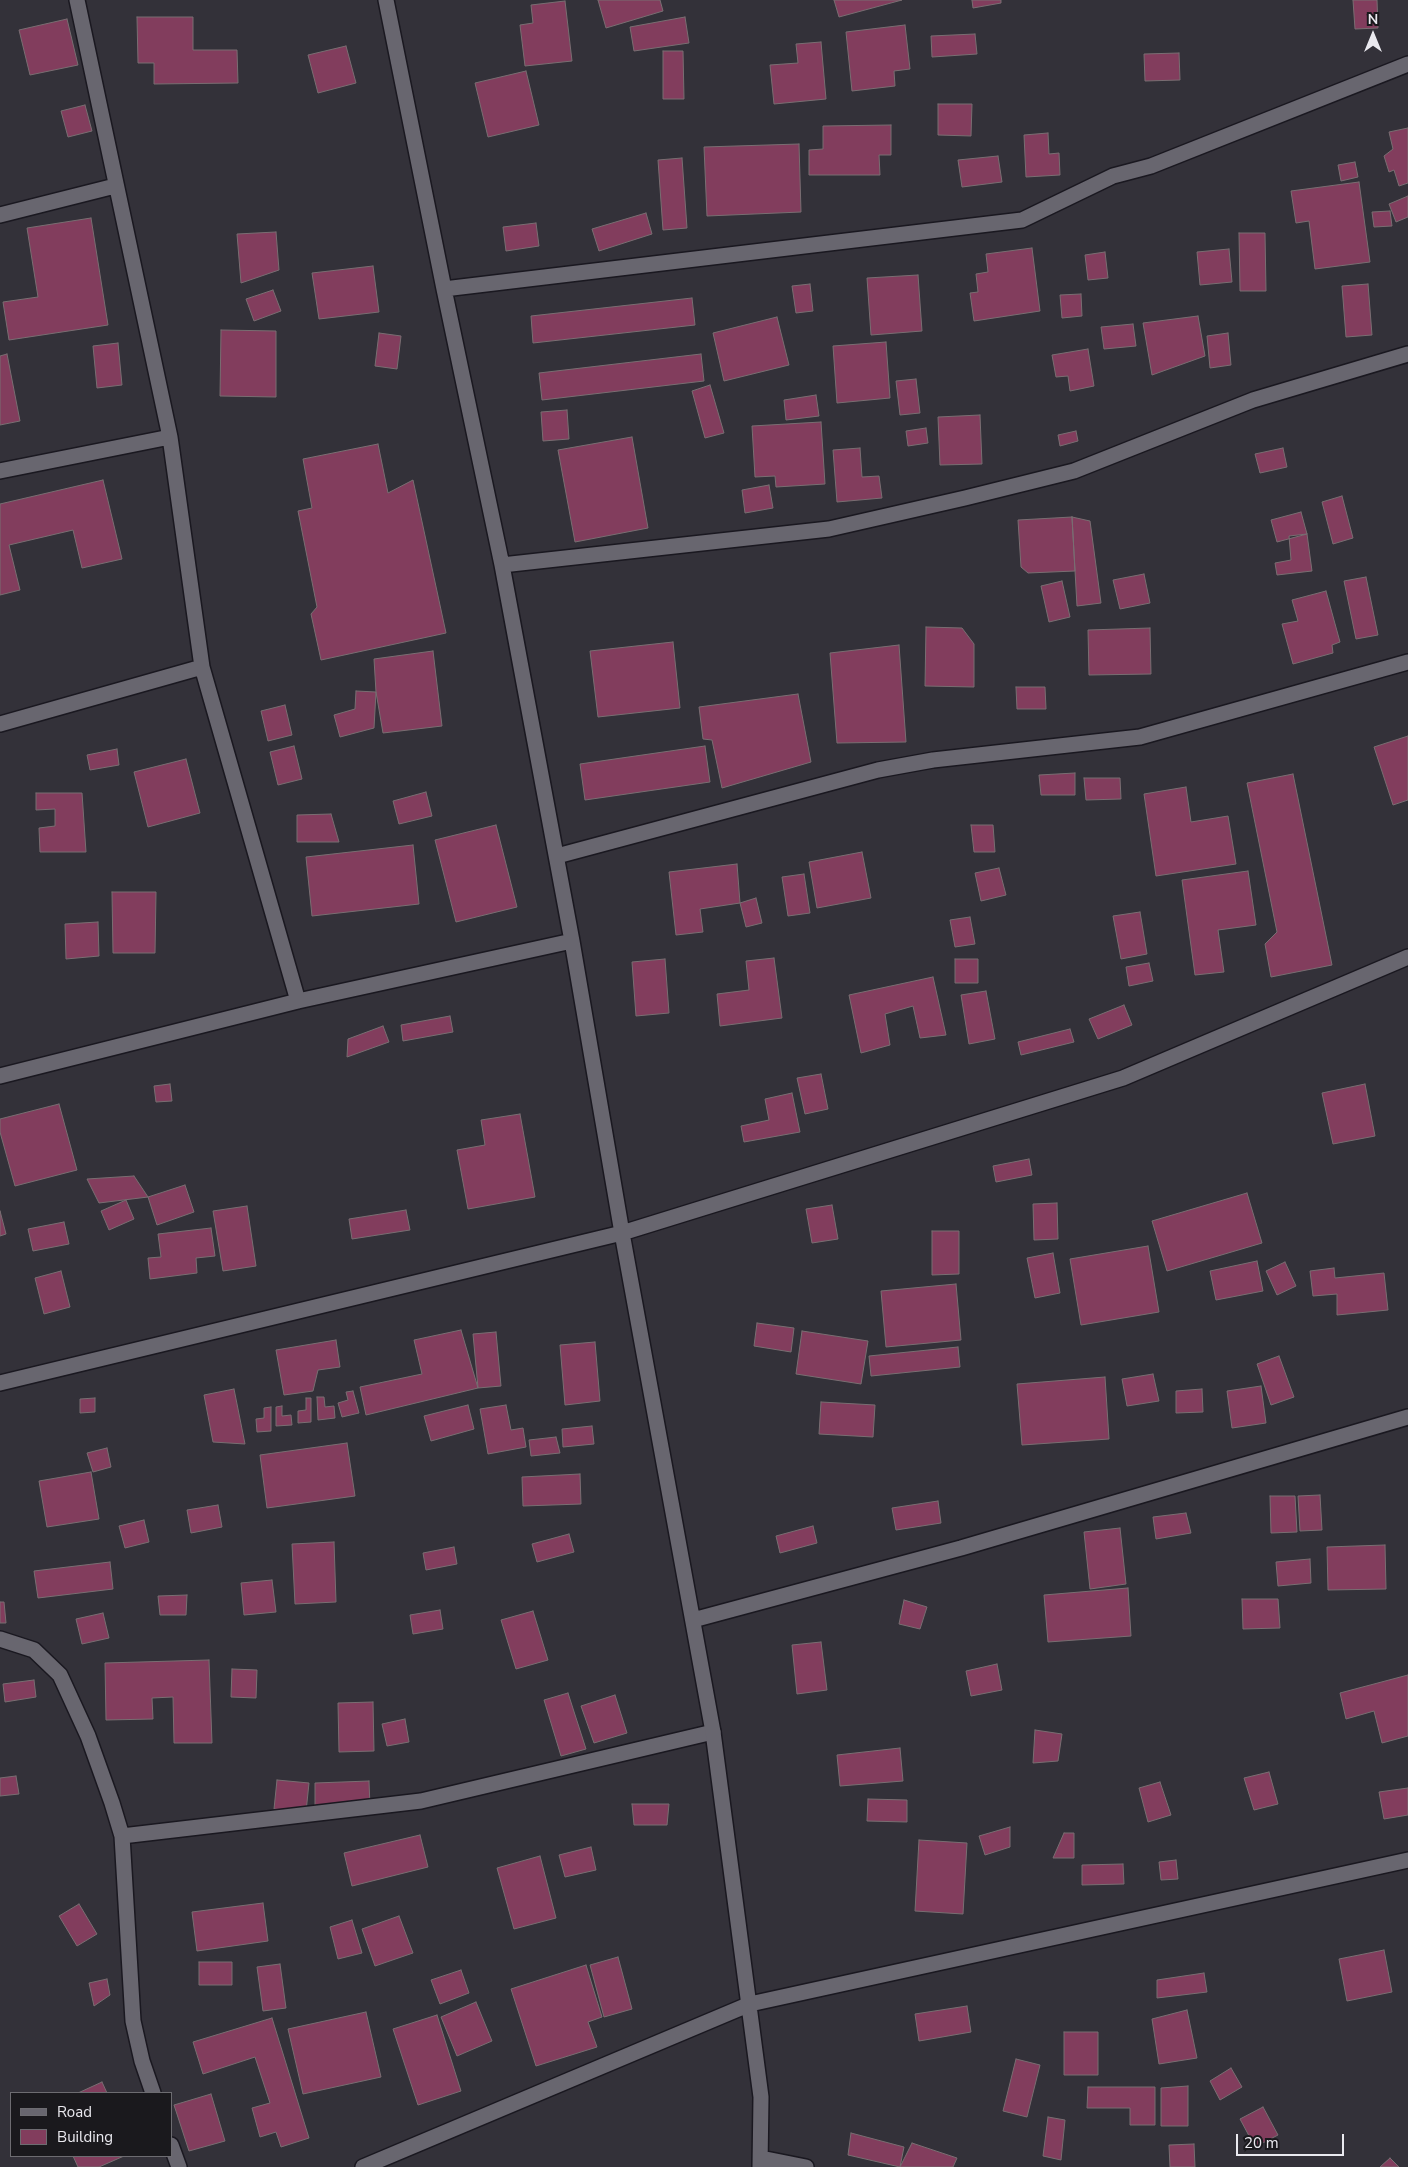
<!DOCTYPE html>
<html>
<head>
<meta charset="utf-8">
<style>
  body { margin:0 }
  #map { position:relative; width:1408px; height:2167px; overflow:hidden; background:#333139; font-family:"Nunito Sans",sans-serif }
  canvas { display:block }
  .legend { position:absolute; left:10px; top:2092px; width:162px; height:65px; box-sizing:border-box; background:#1a191d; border:1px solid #6d6c71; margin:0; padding:6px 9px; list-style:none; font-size:15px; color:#eae9ef }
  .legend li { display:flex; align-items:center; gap:10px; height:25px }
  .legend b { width:25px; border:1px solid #6d6c71 }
  .north { position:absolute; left:1348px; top:10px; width:50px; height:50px; -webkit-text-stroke:4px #1a191d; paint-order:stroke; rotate:0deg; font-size:14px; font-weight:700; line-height:20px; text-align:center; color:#eae9ef }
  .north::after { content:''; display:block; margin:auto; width:18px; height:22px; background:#eae9ef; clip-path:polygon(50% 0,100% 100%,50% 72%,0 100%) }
  .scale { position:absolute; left:1236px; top:2134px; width:108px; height:22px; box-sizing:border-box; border:2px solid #eae9ef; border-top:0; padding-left:6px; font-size:15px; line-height:18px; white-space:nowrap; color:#eae9ef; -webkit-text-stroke:4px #1a191d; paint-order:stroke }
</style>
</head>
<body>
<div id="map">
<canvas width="1408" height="2167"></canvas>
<ul class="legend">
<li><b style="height:6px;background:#68666f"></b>Road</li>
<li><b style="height:14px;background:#823d5d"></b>Building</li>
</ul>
<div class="north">N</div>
<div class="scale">20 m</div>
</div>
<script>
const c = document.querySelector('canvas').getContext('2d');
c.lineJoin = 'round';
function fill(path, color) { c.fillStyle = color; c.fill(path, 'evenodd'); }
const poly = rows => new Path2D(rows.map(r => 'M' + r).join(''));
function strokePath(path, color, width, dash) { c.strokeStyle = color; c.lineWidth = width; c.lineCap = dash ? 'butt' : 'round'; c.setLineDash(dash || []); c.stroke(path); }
const building = poly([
  [598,0,660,0,663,11,606,28,598,0],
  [834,0,902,0,839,17,834,0],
  [972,0,1001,0,1001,3,973,8,972,0],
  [1353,0,1377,0,1378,28,1355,29,1353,0],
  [565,1,572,61,525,66,520,25,533,23,531,5,565,1],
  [137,17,193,17,193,50,237,50,238,83,154,84,154,63,138,63,137,17],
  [685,17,689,43,634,51,630,27,685,17],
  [67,19,78,65,30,75,19,30,67,19],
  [905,25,910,69,894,71,895,86,852,91,846,32,905,25],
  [975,34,977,54,932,57,931,36,975,34],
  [821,42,826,99,774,104,770,65,798,63,796,44,821,42],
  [346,46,356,83,318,93,308,55,346,46],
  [663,51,683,51,684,99,663,99,663,51],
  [1179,53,1180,80,1145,81,1144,54,1179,53],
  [526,71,539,125,488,137,475,83,526,71],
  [938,104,972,104,971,136,938,135,938,104],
  [85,105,92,131,68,137,61,111,85,105],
  [891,125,891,155,879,155,880,175,809,175,809,150,823,149,823,126,891,125],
  [1408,128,1408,183,1399,186,1394,170,1389,172,1384,156,1393,149,1389,132,1408,128],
  [1048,133,1049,154,1059,153,1060,175,1026,177,1024,135,1048,133],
  [799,144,801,212,707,216,704,147,799,144],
  [998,156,1002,182,962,187,958,160,998,156],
  [682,158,687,228,663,230,658,160,682,158],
  [1355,162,1358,177,1341,181,1338,165,1355,162],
  [1359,182,1370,262,1315,269,1309,221,1296,223,1291,191,1359,182],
  [1408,196,1408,217,1396,222,1389,204,1408,196],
  [1390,211,1392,226,1374,227,1372,212,1390,211],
  [646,213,652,234,599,251,592,229,646,213],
  [91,218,108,325,9,340,3,302,38,297,27,228,91,218],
  [536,223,539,246,506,251,503,227,536,223],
  [276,232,279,270,241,283,237,234,276,232],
  [1239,233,1265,233,1266,291,1240,291,1239,233],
  [1032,248,1040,311,974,321,970,293,978,292,976,274,988,272,986,254,1032,248],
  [1229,249,1232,282,1200,285,1197,252,1229,249],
  [1105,252,1108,278,1088,280,1085,255,1105,252],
  [373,266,379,312,319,319,312,273,373,266],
  [918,275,922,331,871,335,867,278,918,275],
  [810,284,813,311,796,313,792,286,810,284],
  [1368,284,1372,335,1346,337,1342,286,1368,284],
  [273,290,281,311,254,321,246,299,273,290],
  [1081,294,1082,316,1062,318,1060,295,1081,294],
  [692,298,695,325,533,343,531,316,692,298],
  [1198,316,1205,356,1152,375,1143,323,1198,316],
  [777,317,789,365,724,381,713,333,777,317],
  [1133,324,1136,346,1104,349,1101,327,1133,324],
  [221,330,276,331,276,397,220,396,221,330],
  [379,333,401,336,397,369,375,366,379,333],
  [1228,333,1231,365,1210,368,1207,336,1228,333],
  [886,342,890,398,837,403,833,346,886,342],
  [118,343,122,385,97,388,93,346,118,343],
  [1088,349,1094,386,1070,391,1068,376,1056,377,1052,355,1088,349],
  [7,354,20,421,0,425,0,356,7,354],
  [701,354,704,381,542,400,539,373,701,354],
  [916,379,920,413,900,415,896,381,916,379],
  [710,385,724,433,705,438,692,391,710,385],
  [816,395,819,416,786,420,784,400,816,395],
  [567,410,569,439,543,441,541,412,567,410],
  [980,415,982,464,940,465,938,417,980,415],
  [821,422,825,484,776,487,775,476,755,477,752,426,821,422],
  [926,428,928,443,908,446,906,431,926,428],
  [1076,431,1078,441,1060,446,1058,435,1076,431],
  [632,437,648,528,575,542,558,450,632,437],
  [378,444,388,493,413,480,446,633,321,660,311,614,317,607,298,511,312,508,303,459,378,444],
  [860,448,862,477,879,476,882,498,837,502,833,450,860,448],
  [1283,448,1287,467,1260,473,1255,454,1283,448],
  [103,480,122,559,82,568,73,530,9,545,20,590,0,595,0,504,103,480],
  [769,485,773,508,745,513,742,490,769,485],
  [1342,496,1353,538,1333,544,1322,502,1342,496],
  [1301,512,1307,534,1277,542,1271,520,1301,512],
  [1072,517,1090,521,1101,603,1077,606,1072,517],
  [1072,517,1075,571,1028,573,1021,567,1018,520,1072,517],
  [1307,534,1312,571,1277,575,1275,563,1291,560,1289,536,1307,534],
  [1144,574,1150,603,1120,609,1113,580,1144,574],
  [1366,577,1378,635,1356,639,1344,581,1366,577],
  [1062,581,1070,617,1049,622,1041,586,1062,581],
  [1326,591,1340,642,1332,645,1333,653,1293,664,1282,624,1298,621,1292,600,1326,591],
  [926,627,962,628,974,644,974,687,925,686,926,627],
  [1150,628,1151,674,1089,675,1088,630,1150,628],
  [673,642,680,708,598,717,590,651,673,642],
  [899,645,906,742,837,743,830,653,899,645],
  [433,651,442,726,383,733,376,692,374,659,433,651],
  [1016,687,1045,687,1046,709,1017,709,1016,687],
  [356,691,376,692,374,728,340,737,334,715,355,709,356,691],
  [798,694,811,762,722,788,712,740,703,739,699,707,798,694],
  [285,705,292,735,268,741,261,711,285,705],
  [1408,736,1408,800,1393,805,1374,747,1408,736],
  [294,746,302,779,278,785,270,752,294,746],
  [705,746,710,782,585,800,580,764,705,746],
  [117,749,119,765,90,770,87,755,117,749],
  [186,759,200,813,148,827,134,772,186,759],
  [1075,773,1075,795,1041,795,1039,775,1075,773],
  [1293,774,1332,965,1271,977,1265,944,1277,932,1247,783,1293,774],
  [1084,778,1120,778,1121,799,1086,800,1084,778],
  [1186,787,1191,822,1228,816,1236,864,1156,876,1144,794,1186,787],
  [426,792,432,816,399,824,393,801,426,792],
  [36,793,82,793,86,852,40,852,39,828,55,826,55,809,36,810,36,793],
  [331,814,339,842,297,842,297,815,331,814],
  [496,825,517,907,456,922,435,840,496,825],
  [971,825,993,825,995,852,974,852,971,825],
  [413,845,419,904,312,916,306,857,413,845],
  [862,852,871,898,817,908,809,862,862,852],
  [737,864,740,903,700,909,703,932,676,935,669,872,737,864],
  [999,868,1006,895,981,901,975,873,999,868],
  [1248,871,1256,925,1218,930,1224,972,1195,975,1182,880,1248,871],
  [804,874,810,913,788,916,782,877,804,874],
  [112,892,156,892,155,953,113,953,112,892],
  [756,898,762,923,746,927,740,903,756,898],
  [1140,912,1147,954,1121,959,1113,916,1140,912],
  [970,917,975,944,955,947,950,920,970,917],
  [98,922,99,956,66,959,65,924,98,922],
  [774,958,782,1018,720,1026,717,994,749,990,746,961,774,958],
  [665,959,669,1013,636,1016,632,962,665,959],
  [955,959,978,959,978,983,955,983,955,959],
  [1149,963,1153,981,1129,986,1126,967,1149,963],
  [933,977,946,1035,920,1038,913,1006,885,1014,890,1045,861,1053,849,995,933,977],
  [986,991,995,1039,969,1044,961,995,986,991],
  [1124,1005,1132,1025,1098,1039,1089,1019,1124,1005],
  [450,1016,453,1032,403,1041,401,1025,450,1016],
  [383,1026,389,1042,347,1057,348,1039,383,1026],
  [1070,1029,1074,1042,1021,1055,1018,1042,1070,1029],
  [821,1074,828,1109,805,1114,797,1078,821,1074],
  [170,1084,172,1101,156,1102,154,1086,170,1084],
  [1365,1084,1375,1136,1333,1144,1322,1093,1365,1084],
  [792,1093,800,1132,744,1142,741,1126,769,1120,765,1099,792,1093],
  [59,1104,77,1170,15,1186,0,1132,0,1119,59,1104],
  [520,1114,535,1197,468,1209,457,1150,485,1145,481,1120,520,1114],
  [1029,1159,1032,1175,996,1182,993,1166,1029,1159],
  [134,1176,148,1197,99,1203,87,1179,134,1176],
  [185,1185,194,1212,157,1225,148,1197,185,1185],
  [1247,1193,1262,1243,1167,1271,1152,1221,1247,1193],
  [126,1200,134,1219,109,1230,101,1211,126,1200],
  [1057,1203,1058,1239,1034,1240,1033,1204,1057,1203],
  [832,1205,838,1239,812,1243,806,1209,832,1205],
  [247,1206,256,1266,223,1271,213,1211,247,1206],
  [406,1210,410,1230,352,1239,349,1219,406,1210],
  [0,1211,6,1234,0,1236,0,1211],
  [64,1222,69,1244,33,1251,28,1229,64,1222],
  [211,1228,215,1256,196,1258,197,1273,150,1279,148,1258,161,1257,158,1234,211,1228],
  [932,1231,959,1231,959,1274,932,1275,932,1231],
  [1148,1246,1159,1312,1081,1325,1070,1259,1148,1246],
  [1053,1253,1060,1293,1035,1298,1027,1258,1053,1253],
  [1257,1261,1263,1291,1216,1300,1210,1271,1257,1261],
  [1285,1262,1296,1286,1277,1295,1266,1271,1285,1262],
  [1334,1268,1335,1278,1384,1273,1388,1310,1337,1315,1337,1294,1313,1296,1310,1271,1334,1268],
  [61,1271,70,1307,44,1314,35,1278,61,1271],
  [956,1284,961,1340,886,1347,881,1291,956,1284],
  [757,1323,794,1328,791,1352,754,1346,757,1323],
  [461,1330,478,1388,366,1415,360,1387,422,1374,414,1340,461,1330],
  [802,1331,868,1341,861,1384,796,1374,802,1331],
  [496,1332,501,1386,478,1388,473,1334,496,1332],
  [336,1340,340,1367,318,1370,313,1391,284,1395,276,1350,336,1340],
  [595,1342,600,1401,565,1405,560,1345,595,1342],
  [958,1347,960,1367,871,1376,869,1356,958,1347],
  [1279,1356,1294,1397,1271,1405,1257,1364,1279,1356],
  [1153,1374,1159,1401,1127,1406,1122,1379,1153,1374],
  [1105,1377,1109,1439,1022,1445,1017,1384,1105,1377],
  [1261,1386,1266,1423,1232,1428,1227,1391,1261,1386],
  [234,1389,245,1444,213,1442,204,1395,234,1389],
  [1202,1389,1203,1412,1176,1413,1176,1391,1202,1389],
  [353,1391,359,1413,342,1417,338,1403,348,1400,346,1392,353,1391],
  [317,1397,324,1397,325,1407,334,1406,335,1418,318,1420,317,1397],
  [95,1398,95,1412,80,1413,80,1399,95,1398],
  [306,1398,311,1398,311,1422,298,1423,298,1411,306,1410,306,1398],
  [821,1402,875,1405,873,1437,819,1434,821,1402],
  [468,1405,474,1429,431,1441,424,1416,468,1405],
  [506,1405,511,1430,523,1428,526,1447,488,1454,480,1409,506,1405],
  [282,1406,282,1416,291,1415,292,1425,276,1426,276,1407,282,1406],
  [271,1407,271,1431,257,1432,256,1419,264,1418,264,1408,271,1407],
  [592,1426,594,1444,563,1447,562,1429,592,1426],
  [556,1437,560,1453,531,1456,529,1440,556,1437],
  [347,1443,355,1496,267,1508,260,1455,347,1443],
  [107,1448,111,1467,93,1472,87,1453,107,1448],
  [91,1472,99,1519,47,1527,39,1481,91,1472],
  [580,1474,581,1504,523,1506,522,1477,580,1474],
  [1320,1495,1322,1530,1300,1531,1298,1496,1320,1495],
  [1270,1496,1295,1496,1297,1532,1271,1533,1270,1496],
  [938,1501,941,1523,896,1530,892,1508,938,1501],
  [218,1505,222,1527,191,1533,187,1510,218,1505],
  [1186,1513,1191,1533,1156,1539,1153,1517,1186,1513],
  [144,1520,149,1542,125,1548,119,1526,144,1520],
  [813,1526,817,1543,780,1553,776,1536,813,1526],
  [1120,1528,1126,1584,1090,1589,1084,1532,1120,1528],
  [569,1534,574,1552,537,1562,532,1544,569,1534],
  [334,1542,336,1602,295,1604,292,1544,334,1542],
  [1385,1545,1386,1589,1328,1590,1327,1547,1385,1545],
  [454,1547,457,1564,426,1570,423,1553,454,1547],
  [1310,1559,1311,1583,1278,1586,1276,1562,1310,1559],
  [110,1562,113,1589,38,1598,34,1571,110,1562],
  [272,1580,276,1612,244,1615,241,1583,272,1580],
  [1128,1588,1131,1636,1048,1642,1044,1595,1128,1588],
  [187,1595,186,1615,160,1615,158,1596,187,1595],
  [1242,1599,1278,1599,1280,1628,1243,1629,1242,1599],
  [904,1600,927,1607,920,1629,899,1624,904,1600],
  [0,1602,4,1602,6,1623,0,1623,0,1602],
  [440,1610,443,1629,413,1634,410,1615,440,1610],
  [533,1611,548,1660,516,1669,501,1620,533,1611],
  [103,1613,109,1638,82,1644,76,1619,103,1613],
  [821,1642,827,1690,797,1694,792,1645,821,1642],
  [209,1660,212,1743,174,1743,173,1697,152,1698,153,1719,106,1720,105,1663,209,1660],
  [997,1664,1002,1690,971,1696,966,1671,997,1664],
  [232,1669,257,1670,256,1698,231,1697,232,1669],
  [1408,1675,1408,1736,1382,1743,1374,1711,1346,1719,1340,1693,1408,1675],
  [34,1680,36,1697,5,1702,3,1684,34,1680],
  [568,1693,586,1749,561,1756,544,1700,568,1693],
  [615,1695,627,1733,594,1743,581,1706,615,1695],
  [373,1702,374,1751,339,1752,338,1703,373,1702],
  [405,1719,409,1742,387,1746,382,1724,405,1719],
  [1035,1730,1062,1734,1058,1761,1033,1763,1035,1730],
  [900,1748,903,1781,840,1786,837,1755,900,1748],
  [1269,1772,1278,1804,1254,1810,1244,1778,1269,1772],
  [16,1776,19,1794,0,1796,0,1778,16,1776],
  [277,1780,309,1783,306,1812,274,1809,277,1780],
  [369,1781,370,1807,315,1809,315,1783,369,1781],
  [1160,1782,1171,1815,1148,1822,1139,1788,1160,1782],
  [1408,1788,1408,1815,1384,1819,1379,1792,1408,1788],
  [868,1799,907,1800,907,1822,867,1821,868,1799],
  [632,1804,669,1804,667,1825,634,1825,632,1804],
  [1010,1827,1010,1847,985,1855,979,1836,1010,1827],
  [1064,1833,1074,1833,1074,1858,1053,1858,1064,1833],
  [420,1835,428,1867,352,1886,344,1853,420,1835],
  [919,1840,967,1843,963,1914,915,1911,919,1840],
  [591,1847,596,1870,565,1877,559,1855,591,1847],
  [540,1856,556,1918,514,1929,497,1868,540,1856],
  [1176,1860,1178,1879,1161,1880,1159,1862,1176,1860],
  [1123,1864,1124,1884,1082,1885,1082,1865,1123,1864],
  [263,1903,268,1941,197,1951,192,1912,263,1903],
  [79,1904,97,1934,77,1946,59,1916,79,1904],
  [399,1916,413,1953,375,1966,362,1929,399,1916],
  [352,1920,362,1953,338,1959,330,1927,352,1920],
  [1384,1950,1392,1992,1347,2001,1339,1959,1384,1950],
  [618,1957,632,2009,604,2017,590,1965,618,1957],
  [199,1962,232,1962,232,1985,199,1985,199,1962],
  [280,1964,286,2008,263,2011,257,1967,280,1964],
  [586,1965,602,2017,588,2022,597,2047,536,2066,511,1989,586,1965],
  [461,1970,469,1993,440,2004,431,1980,461,1970],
  [1204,1973,1207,1992,1157,1998,1157,1980,1204,1973],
  [107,1979,110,1995,94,2006,89,1983,107,1979],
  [476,2002,492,2041,457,2056,441,2017,476,2002],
  [967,2006,971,2032,919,2041,915,2014,967,2006],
  [1187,2010,1197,2058,1159,2064,1152,2019,1187,2010],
  [366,2012,381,2077,303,2094,288,2029,366,2012],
  [437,2015,461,2091,418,2105,393,2029,437,2015],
  [272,2018,309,2138,281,2147,276,2132,260,2137,252,2108,270,2103,255,2057,203,2074,193,2042,272,2018],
  [1064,2032,1098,2032,1098,2075,1064,2075,1064,2032],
  [1016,2059,1040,2065,1027,2117,1003,2111,1016,2059],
  [1231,2068,1242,2087,1220,2100,1210,2081,1231,2068],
  [102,2082,107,2093,78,2093,102,2082],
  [1188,2086,1188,2126,1161,2126,1161,2088,1188,2086],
  [1088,2087,1155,2087,1155,2125,1130,2125,1130,2108,1087,2108,1088,2087],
  [211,2094,225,2141,189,2151,174,2105,211,2094],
  [1263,2107,1278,2135,1255,2147,1240,2119,1263,2107],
  [1048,2117,1065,2120,1061,2160,1043,2156,1048,2117],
  [851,2133,904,2147,900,2167,848,2155,851,2133],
  [912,2143,957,2158,953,2167,900,2167,912,2143],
  [1194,2144,1195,2167,1170,2167,1169,2145,1194,2144],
  [73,2156,124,2156,99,2167,78,2167,73,2156],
  [1390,2158,1399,2167,1380,2167,1390,2158]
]);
fill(building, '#823d5d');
strokePath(building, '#796e72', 1);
const service = poly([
  [0,1639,34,1650,60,1675,88,1736,112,1803,122,1836,133,2021,142,2061,153,2093],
  [122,1836,421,1801,713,1732],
  [171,2145,179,2167]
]);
const minor = poly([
  [77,0,170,437,202,667,298,1001],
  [386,0,444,289,502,565,572,941,622,1233,713,1732,761,2097,760,2167],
  [0,215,115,186],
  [444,289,1022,220,1113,176,1151,166,1408,64],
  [0,471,170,437],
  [502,565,829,529,965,498,1074,471,1253,400,1408,354],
  [0,724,202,667],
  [557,856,878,770,933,760,1140,737,1408,662],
  [0,1076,298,1001,572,941],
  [0,1383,622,1233,1123,1078,1408,957],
  [693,1620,961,1548,1408,1417],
  [761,2158,806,2167],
  [363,2167,750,2004,1408,1860]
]);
strokePath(service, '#1a1820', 18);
strokePath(minor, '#1a1820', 18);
strokePath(service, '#68666f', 15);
strokePath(minor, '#68666f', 15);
</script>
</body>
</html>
